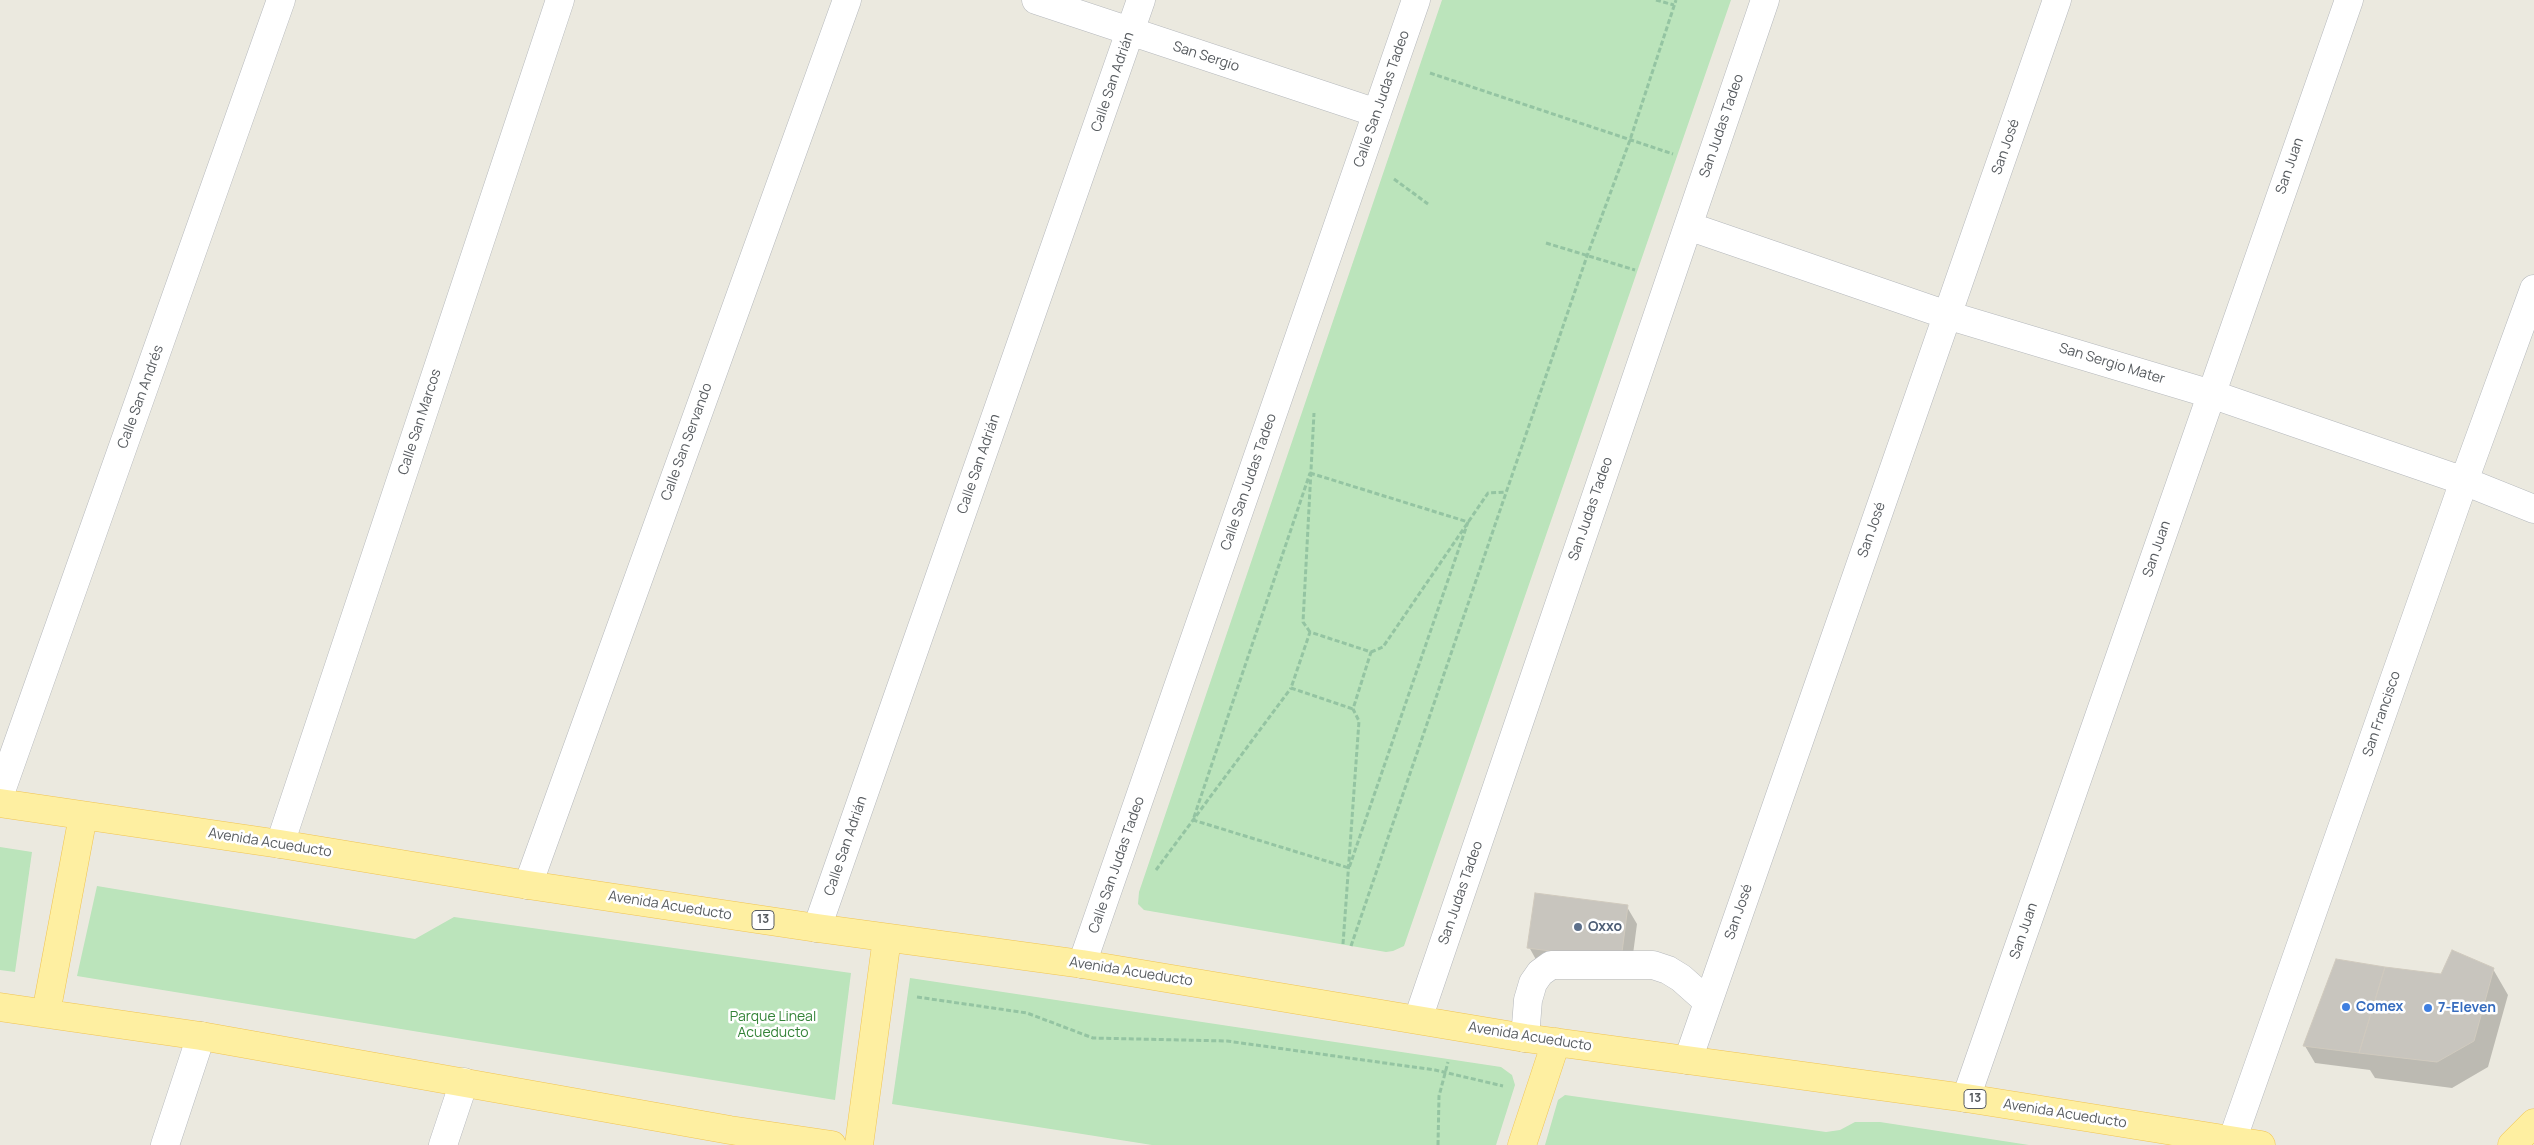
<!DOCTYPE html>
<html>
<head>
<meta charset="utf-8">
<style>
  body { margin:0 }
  canvas { display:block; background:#ebe9df }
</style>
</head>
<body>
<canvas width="2534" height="1145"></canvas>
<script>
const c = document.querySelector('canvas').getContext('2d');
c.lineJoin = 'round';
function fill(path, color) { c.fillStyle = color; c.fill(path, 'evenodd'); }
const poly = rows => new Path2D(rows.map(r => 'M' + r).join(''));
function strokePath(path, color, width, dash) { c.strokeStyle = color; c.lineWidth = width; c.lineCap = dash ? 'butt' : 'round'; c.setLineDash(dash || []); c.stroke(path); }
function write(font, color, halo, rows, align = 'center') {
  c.font = font + ' Manrope,sans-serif'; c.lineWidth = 5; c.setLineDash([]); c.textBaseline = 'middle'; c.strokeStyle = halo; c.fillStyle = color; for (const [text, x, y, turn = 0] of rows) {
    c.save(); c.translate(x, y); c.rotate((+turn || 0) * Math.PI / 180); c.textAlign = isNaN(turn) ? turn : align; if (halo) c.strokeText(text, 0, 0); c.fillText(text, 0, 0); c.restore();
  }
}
fill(poly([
  [1442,0,1731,0,1404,946,1393,951,1386,952,1144,910,1138,904,1139,892],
  [0,847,32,852,15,972,0,970],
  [97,886,415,939,454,917,851,973,835,1100,77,976],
  [910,978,1501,1067,1512,1075,1515,1085,1496,1145,1152,1145,892,1104],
  [1565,1095,1826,1132,1840,1130,1855,1122,1880,1122,2029,1145,1545,1145,1558,1100]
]), '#bbe4bb');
fill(poly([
  [1627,907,1637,924,1630,977,1539,965,1529,947],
  [2493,969,2508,995,2488,1067,2452,1088,2375,1078,2370,1070,2315,1063,2305,1046,2441,975]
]), '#0003');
const building = poly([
  [1535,893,1628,905,1621,960,1527,948,1535,893],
  [2452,950,2494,968,2474,1041,2437,1062,2359,1053,2385,967,2441,974,2452,950],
  [2336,959,2385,967,2359,1053,2303,1046,2336,959]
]);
fill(building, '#c8c5be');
strokePath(building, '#d0cabe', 1);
const minor = poly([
  [1036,0,1377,113],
  [1688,226,1947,315,2211,394,2464,481,2534,509],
  [0,794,281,0],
  [280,844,560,0],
  [528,885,847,0],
  [817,928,1141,0],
  [1082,964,1416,0],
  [1418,1019,1765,0],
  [1525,1038,1528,1000,1533,983,1540,973,1551,965,1653,965,1668,970,1681,978,1708,1002],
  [1688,1060,2057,0],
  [1966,1098,2349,0],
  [2232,1141,2464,481,2534,289],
  [165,1145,201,1036],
  [443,1145,464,1082]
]);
const major = poly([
  [0,803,280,844,528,885,817,928,1082,964,1525,1038,1966,1098,2261,1145],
  [0,1007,201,1036,730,1130,832,1145],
  [46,1013,83,816],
  [859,1145,887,938],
  [1522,1145,1556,1042],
  [2512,1145,2534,1123]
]);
strokePath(minor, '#b5b8bc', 29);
strokePath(major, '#f0c454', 29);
strokePath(poly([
  [1656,0,1674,5],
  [1430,73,1673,154],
  [1394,179,1428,204],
  [1546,243,1635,270],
  [1310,473,1468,522,1349,868,1193,820,1310,473],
  [1310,632,1303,622,1314,413],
  [1371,652,1383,647,1488,493,1506,492],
  [1156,870,1291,688],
  [1343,944,1359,721,1353,709,1371,652,1310,632,1291,688,1353,709],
  [1351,946,1587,256,1630,140,1676,0],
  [917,997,1027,1013,1093,1038,1227,1041,1435,1070,1503,1086],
  [1438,1145,1439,1096,1448,1062]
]), '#94c4a2', 3, [5, 2.5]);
strokePath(minor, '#fff', 28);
strokePath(major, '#feefa1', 28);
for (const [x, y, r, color] of [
  [1578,927,5,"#5c6f8a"],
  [2346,1007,5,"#3f7fe0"],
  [2428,1008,5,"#3f7fe0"]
]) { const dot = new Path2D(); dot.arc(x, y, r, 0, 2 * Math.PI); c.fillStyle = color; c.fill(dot); strokePath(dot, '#fff', 2); }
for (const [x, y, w] of [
  [763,920,22],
  [1975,1099,22]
]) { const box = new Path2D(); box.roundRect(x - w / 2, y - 9.5, w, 19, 4); c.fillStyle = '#fff'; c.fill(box); strokePath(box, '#585c60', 1); }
write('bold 12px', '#585c60', null, [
  ["13",763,920],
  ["13",1975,1099]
]);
write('14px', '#585c60', '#fff', [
  ["San Sergio",1206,57,18],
  ["Calle San Adrián",1113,82,-71],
  ["Calle San Judas Tadeo",1382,99,-71],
  ["San Judas Tadeo",1722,126,-71],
  ["San José",2006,147,-71],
  ["San Juan",2290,166,-71],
  ["San Sergio Mater",2112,364,17],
  ["Calle San Andrés",141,397,-70],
  ["Calle San Marcos",420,422,-72],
  ["Calle San Servando",687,442,-70],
  ["Calle San Adrián",979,464,-71],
  ["Calle San Judas Tadeo",1249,482,-71],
  ["San Judas Tadeo",1591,509,-71],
  ["San José",1872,530,-71],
  ["San Juan",2157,549,-71],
  ["San Francisco",2382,714,-71],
  ["Avenida Acueducto",270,843,9],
  ["Calle San Adrián",846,846,-71],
  ["Calle San Judas Tadeo",1117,865,-71],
  ["San Judas Tadeo",1461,893,-71],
  ["Avenida Acueducto",670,906,9],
  ["San José",1739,912,-71],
  ["San Juan",2024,931,-71],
  ["Avenida Acueducto",1131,972,9],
  ["Avenida Acueducto",1530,1037,9],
  ["Avenida Acueducto",2065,1114,9]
]);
write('bold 14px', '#4e5e75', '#fff', [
  ["Oxxo",1588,927]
], 'left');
write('bold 14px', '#366cbe', '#fff', [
  ["Comex",2356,1007],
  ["7-Eleven",2438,1008]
], 'left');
write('14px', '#348338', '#fff', [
  ["Parque Lineal",773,1017],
  ["Acueducto",773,1033]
]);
</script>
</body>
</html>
